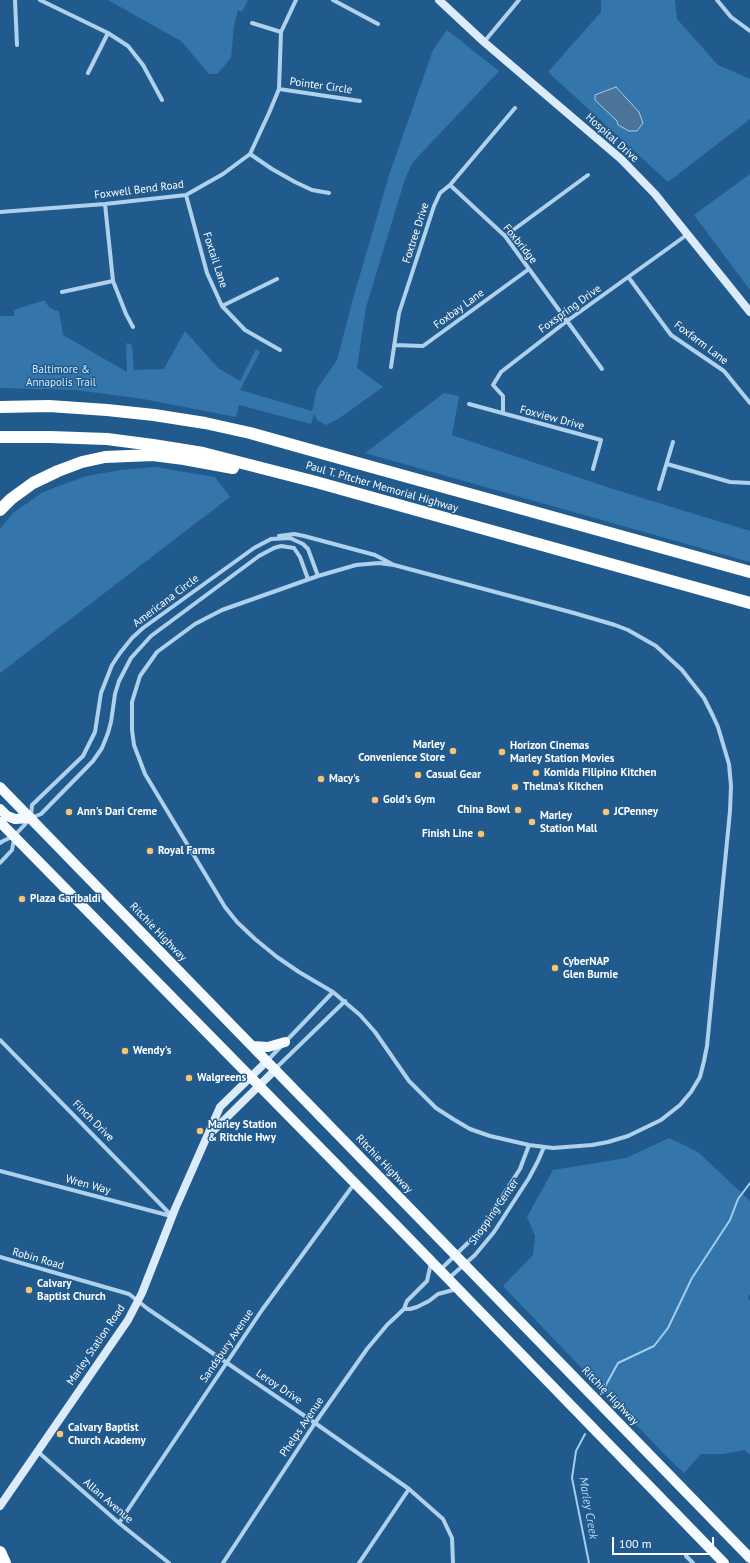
<!DOCTYPE html>
<html>
<head>
<meta charset="utf-8">
<style>
  body { margin:0 }
  #map { position:relative; width:750px; height:1563px; overflow:hidden; background:#215b8e; font-family:"PT Sans",sans-serif }
  canvas { display:block }
  .scale { position:absolute; left:612px; top:1537px; width:102px; height:18px; box-sizing:border-box; border:2px solid #fff; border-top:0; padding-left:5px; font-size:12px; line-height:14px; white-space:nowrap; color:#fff; -webkit-text-stroke:3px #215b8e; paint-order:stroke }
</style>
</head>
<body>
<div id="map">
<canvas width="750" height="1563"></canvas>
<div class="scale">100 m</div>
</div>
<script>
const c = document.querySelector('canvas').getContext('2d');
c.lineJoin = 'round';
function fill(path, color) { c.fillStyle = color; c.fill(path, 'evenodd'); }
const poly = rows => new Path2D(rows.map(r => 'M' + r).join(''));
function strokePath(path, color, width, dash) { c.strokeStyle = color; c.lineWidth = width; c.lineCap = dash ? 'butt' : 'round'; c.setLineDash(dash || []); c.stroke(path); }
function write(font, color, halo, rows, align = 'center') {
  c.font = font + ' "PT Sans",sans-serif'; c.lineWidth = 3; c.setLineDash([]); c.textBaseline = 'middle'; c.strokeStyle = halo; c.fillStyle = color; for (const [text, x, y, turn = 0] of rows) {
    c.save(); c.translate(x, y); c.rotate((+turn || 0) * Math.PI / 180); c.textAlign = isNaN(turn) ? turn : align; if (halo) c.strokeText(text, 0, 0); c.fillText(text, 0, 0); c.restore();
  }
}
fill(poly([
  [108,0,248,0,242,12,238,10,234,26,231,58,217,74,209,74,181,41],
  [601,0,675,0,677,19,718,65,750,79,750,119,668,182,548,72,601,12],
  [447,30,499,71,413,162,405,179,366,307,357,368,383,387,338,419,326,425,317,420,314,414,311,424,239,405,236,417,143,399,76,390,0,388,0,316,14,316,14,310,45,300,48,306,54,310,59,311,63,335,127,372,126,343,132,345,134,370,164,369,185,331,218,368,240,381,256,349,260,352,240,390,312,411,317,389,337,360,353,299,390,172,433,50],
  [750,174,750,290,694,215],
  [444,393,459,396,452,435,613,489,750,531,750,562,365,453],
  [155,467,215,477,230,497,0,673,0,529,13,513,43,492,86,476,121,470],
  [669,1138,698,1152,750,1201,750,1294,748,1297,750,1301,750,1455,745,1450,723,1454,701,1454,684,1473,666,1456,503,1286,533,1255,535,1236,527,1217,553,1170,626,1158]
]), '#3475ab');
const water = poly([
  [616,87,639,112,643,123,637,131,629,131,618,125,617,121,595,100,595,95,616,87]
]);
fill(water, '#4c7498');
strokePath(water, '#a3cded', 1);
strokePath(poly([
  [601,1394,618,1363,654,1346,668,1328,692,1278,730,1220,738,1199,750,1183],
  [585,1434,576,1451,572,1478,589,1563]
]), '#a3cded', 2);
strokePath(poly([
  [15,0,17,45],
  [40,0,108,33,128,46,143,65,162,100],
  [333,0,378,24],
  [717,0,731,17,750,31],
  [252,23,281,32],
  [484,42,519,0],
  [88,73,108,33],
  [279,89,360,101],
  [250,154,272,169,295,182,312,190,329,193],
  [450,185,505,236,602,369],
  [186,195,207,273,222,306,245,330,280,350],
  [105,204,113,281,126,314,133,327],
  [0,212,105,204,186,195,223,174,250,154,269,113,279,89,281,32,296,0],
  [505,236,588,175],
  [629,278,671,335,724,371,750,403],
  [62,292,113,281],
  [222,306,277,279],
  [394,345,423,346,529,269],
  [391,367,399,313,434,206,440,193,450,185,515,108],
  [469,404,601,440,593,469],
  [503,413,503,396,493,385,501,372,567,321,688,234],
  [667,464,730,482,750,483],
  [659,489,673,442],
  [279,536,294,534,304,536,375,555,392,564],
  [379,563,394,565,574,613,615,625,628,630,656,646,682,670,704,698,713,716,718,727,729,764,731,786,730,811,707,1046,704,1061,700,1077,691,1092,680,1105,661,1120,628,1136,608,1142,592,1145,553,1148,529,1145,490,1136,470,1129,453,1119,436,1108,409,1081,375,1032,360,1015,333,992,299,972,277,957,255,939,237,922,225,907,145,774,134,745,132,730,132,702,140,676,157,652,195,624,222,610,318,576,356,565,379,563],
  [31,817,32,805,83,756,95,732,101,693,112,665,120,653,132,638,143,628,254,548,271,539,290,538,303,544,308,549,318,576],
  [0,843,3,841,14,836,31,818,41,814,93,761,102,748,108,733,111,722,115,694,119,681,131,658,151,636,259,556,274,548,281,546,294,548,300,557,308,579],
  [0,863,12,850,14,839],
  [0,1040,172,1216],
  [267,1061,333,992],
  [275,1069,345,1001],
  [0,1171,171,1216],
  [0,1257,129,1294,148,1309,315,1423,409,1489,443,1519,452,1538,453,1563],
  [440,1270,475,1236,485,1223,520,1169,529,1145],
  [449,1278,475,1255,494,1232,529,1178,538,1161,544,1147],
  [404,1309,410,1309,417,1307,429,1301,438,1294,457,1289],
  [37,1451,119,1523,169,1563],
  [119,1523,262,1310,354,1184],
  [686,1556,693,1563],
  [223,1563,315,1423,367,1349,387,1325,404,1309,407,1301,427,1281,431,1263],
  [359,1563,409,1489]
]), '#b0d1ec', 4);
strokePath(poly([
  [439,0,484,42,621,159,655,194,750,312],
  [210,1134,275,1070],
  [0,1506,128,1320,142,1293,175,1209,220,1107,267,1061]
]), '#dcebf9', 8);
strokePath(poly([
  [0,787,750,1558],
  [0,809,7,816,15,819,31,818],
  [0,822,396,1225,724,1563],
  [252,1046,268,1047,285,1042]
]), '#f5faff', 10);
strokePath(poly([
  [0,407,49,406,107,410,154,415,205,423,250,433,325,454,750,572],
  [0,437,50,437,107,439,153,445,203,453,316,482,750,603],
  [0,510,11,499,33,483,58,471,82,462,105,457,153,455,184,459,233,468],
  [0,1552,5,1563]
]), '#fff', 12);
for (const [x, y, r, color] of [
  [453,751,4,"#f9c471"],
  [502,752,4,"#f9c471"],
  [536,773,4,"#f9c471"],
  [418,775,4,"#f9c471"],
  [321,779,4,"#f9c471"],
  [515,787,4,"#f9c471"],
  [375,800,4,"#f9c471"],
  [518,810,4,"#f9c471"],
  [69,812,4,"#f9c471"],
  [606,812,4,"#f9c471"],
  [532,822,4,"#f9c471"],
  [481,834,4,"#f9c471"],
  [150,851,4,"#f9c471"],
  [22,899,4,"#f9c471"],
  [555,968,4,"#f9c471"],
  [125,1051,4,"#f9c471"],
  [189,1078,4,"#f9c471"],
  [200,1131,4,"#f9c471"],
  [29,1290,4,"#f9c471"],
  [60,1434,4,"#f9c471"]
]) { const dot = new Path2D(); dot.arc(x, y, r, 0, 2 * Math.PI); c.fillStyle = color; c.fill(dot); strokePath(dot, '#215b8e', 1.5); }
write('11px', '#fff', '#215b8e', [
  ["Pointer Circle",321,86,8],
  ["Hospital Drive",612,138,42],
  ["Foxwell Bend Road",139,190,-7],
  ["Foxtree Drive",416,233,-72],
  ["Foxbridge",520,244,51],
  ["Foxtail Lane",215,260,72],
  ["Foxbay Lane",459,309,-36],
  ["Foxspring Drive",570,309,-36],
  ["Foxfarm Lane",701,343,37],
  ["Foxview Drive",552,418,15],
  ["Paul T. Pitcher Memorial Highway",382,487,16],
  ["Americana Circle",166,601,-37],
  ["Ritchie Highway",158,932,46],
  ["Finch Drive",93,1121,45],
  ["Ritchie Highway",384,1164,46],
  ["Wren Way",88,1185,15],
  ["Shopping Center",494,1212,-55],
  ["Robin Road",38,1259,16],
  ["Marley Station Road",96,1345,-56],
  ["Sandsbury Avenue",227,1346,-56],
  ["Leroy Drive",279,1387,34],
  ["Ritchie Highway",610,1396,46],
  ["Phelps Avenue",302,1427,-56],
  ["Allan Avenue",108,1501,41]
]);
write('11px', '#d5e9f9', '#215b8e', [
  ["Baltimore &",61,370],
  ["Annapolis Trail",61,383]
]);
write('bold 11px', '#fff', '#215b8e', [
  ["Marley",445,745,"right"],
  ["Convenience Store",445,758,"right"],
  ["Horizon Cinemas",510,746],
  ["Marley Station Movies",510,759],
  ["Komida Filipino Kitchen",544,773],
  ["Casual Gear",426,775],
  ["Macy's",329,779],
  ["Thelma's Kitchen",523,787],
  ["Gold's Gym",383,800],
  ["China Bowl",510,810,"right"],
  ["Ann's Dari Creme",77,812],
  ["JCPenney",614,812],
  ["Marley",540,816],
  ["Station Mall",540,829],
  ["Finish Line",473,834,"right"],
  ["Royal Farms",158,851],
  ["Plaza Garibaldi",30,899],
  ["CyberNAP",563,962],
  ["Glen Burnie",563,975],
  ["Wendy's",133,1051],
  ["Walgreens",197,1078],
  ["Marley Station",208,1125],
  ["& Ritchie Hwy",208,1138],
  ["Calvary",37,1284],
  ["Baptist Church",37,1297],
  ["Calvary Baptist",68,1428],
  ["Church Academy",68,1441]
], 'left');
write('italic 12px', '#bcdaf3', '#215b8e', [
  ["Marley Creek",588,1508,80]
]);
</script>
</body>
</html>
